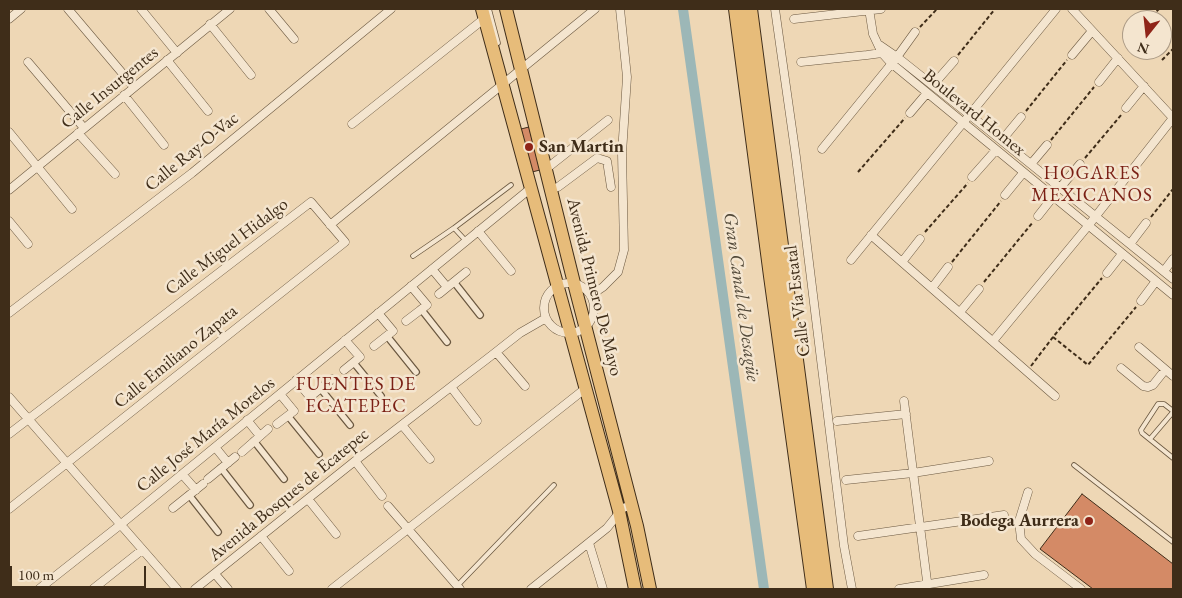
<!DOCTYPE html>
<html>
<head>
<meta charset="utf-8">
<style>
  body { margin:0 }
  #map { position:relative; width:1182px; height:598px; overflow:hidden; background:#eed7b5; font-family:"EB Garamond",serif }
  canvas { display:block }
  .frame { position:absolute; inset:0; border:10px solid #3f2d19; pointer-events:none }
  .north { position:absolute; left:1122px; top:10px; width:50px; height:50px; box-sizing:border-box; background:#f4e5cf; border:1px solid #ac9b86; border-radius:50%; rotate:196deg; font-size:14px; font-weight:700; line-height:20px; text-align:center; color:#3f2d19 }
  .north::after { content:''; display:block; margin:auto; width:18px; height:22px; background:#8f2418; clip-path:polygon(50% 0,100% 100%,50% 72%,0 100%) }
  .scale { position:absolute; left:10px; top:566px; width:136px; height:22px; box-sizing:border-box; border:2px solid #3f2d19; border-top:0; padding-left:6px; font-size:15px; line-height:18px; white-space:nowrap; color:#3f2d19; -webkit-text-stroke:4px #f4e5cf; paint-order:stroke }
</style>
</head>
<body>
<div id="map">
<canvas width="1182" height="598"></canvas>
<div class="frame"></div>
<div class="north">N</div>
<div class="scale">100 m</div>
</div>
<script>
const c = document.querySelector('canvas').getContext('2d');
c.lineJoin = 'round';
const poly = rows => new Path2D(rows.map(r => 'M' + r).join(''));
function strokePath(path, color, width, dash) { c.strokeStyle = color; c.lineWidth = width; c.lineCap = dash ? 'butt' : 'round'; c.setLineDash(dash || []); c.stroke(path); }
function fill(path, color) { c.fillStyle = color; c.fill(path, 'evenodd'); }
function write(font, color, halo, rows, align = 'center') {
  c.font = font + ' "EB Garamond",serif'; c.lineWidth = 5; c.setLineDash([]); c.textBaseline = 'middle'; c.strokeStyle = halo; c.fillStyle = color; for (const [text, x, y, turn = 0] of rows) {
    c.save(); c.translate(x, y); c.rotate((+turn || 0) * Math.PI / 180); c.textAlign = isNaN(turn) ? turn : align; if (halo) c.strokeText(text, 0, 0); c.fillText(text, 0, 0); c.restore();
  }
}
strokePath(poly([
  [683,9,764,589]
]), '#9cb7b7', 10);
const building = poly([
  [529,127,540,170,532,172,521,129,529,127],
  [1082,494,1173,564,1173,589,1093,589,1040,549,1082,494]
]);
fill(building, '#d48a66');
strokePath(building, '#3f2d19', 1);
const service = poly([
  [489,9,498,43],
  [466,241,454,228,511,185],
  [413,256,454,228],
  [1173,411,1164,404,1158,404,1141,430,1142,433,1173,458],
  [1150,439,1173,412],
  [1074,465,1173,542],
  [457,586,554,485]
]);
const pedestrian = poly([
  [454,282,480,315],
  [421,309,447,342],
  [387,336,416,372],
  [354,363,381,396],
  [320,388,350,425],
  [288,416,319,454],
  [254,441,284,479],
  [221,468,250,505],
  [189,495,218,532]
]);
const minor = poly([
  [68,9,134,87],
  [141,9,177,53],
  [269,9,294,39],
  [775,9,796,157,844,546,852,589],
  [869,9,873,34,882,53,891,63,1173,295],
  [1072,9,1173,118],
  [9,19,21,9],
  [794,19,881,9],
  [210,24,251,75],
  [878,44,897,57,970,115,1173,279],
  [1072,55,1092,31],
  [167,60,208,111],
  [28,62,84,128],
  [801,62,867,55,882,53,885,50],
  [1099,82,1118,58],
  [933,85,954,61],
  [124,95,164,145],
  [1126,108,1144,86],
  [910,113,927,93],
  [352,124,485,18],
  [9,132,72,209],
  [78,133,115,174],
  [1002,140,1021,117],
  [822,149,897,57,915,32],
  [1031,164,1047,145],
  [546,169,608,120],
  [972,177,996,150],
  [1060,188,1080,164],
  [551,189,558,187,597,158,607,161,611,187],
  [9,190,230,9],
  [1005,195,1023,173],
  [1038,216,1053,197],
  [9,221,28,244],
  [330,225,595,9],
  [478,231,511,271],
  [871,235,1055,396],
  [1130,244,1146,223],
  [851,260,1056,9],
  [902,262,920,239],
  [432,269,447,287],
  [1164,271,1173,259],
  [1107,273,1122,254],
  '544 308a25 25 0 1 1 50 0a25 25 0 1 1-50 0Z',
  [932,288,948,267],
  [439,294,466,272],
  [591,295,603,287,618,272,624,250,622,153,627,77,620,9],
  [1141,301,1156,281],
  [960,312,979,289],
  [9,313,192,173,391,9],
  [406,321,427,305,411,286],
  [993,341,1088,226,1173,118],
  [374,346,393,331,378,313],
  [1139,347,1173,376],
  [496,352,525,386],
  [1121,368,1143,386,1148,387,1153,385,1165,370],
  [344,370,360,357,345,340],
  [296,380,310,397,332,379],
  [451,387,477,421],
  [9,397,177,589],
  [904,401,927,581,924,589],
  [247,420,260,436],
  [837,421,906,414],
  [277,424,294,411,280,394],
  [402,425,430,459],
  [9,434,311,202,345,242,9,509],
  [215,447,228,463],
  [242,452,268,429],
  [355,461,382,496],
  [182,474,196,490],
  [208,479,235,457],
  [846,480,913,473,989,461],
  [1028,492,1019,521,1021,539,1035,554,1081,589],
  [308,499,336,534],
  [388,506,460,589],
  [173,508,203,484],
  [261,536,289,571],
  [858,536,1004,515],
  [589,543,603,589],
  [215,574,228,589],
  [39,589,120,525,531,188],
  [93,589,142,550],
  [195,589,355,461,496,352,520,333,546,318],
  [332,589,586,388],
  [531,589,607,528,623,508,632,505],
  [899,589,984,575]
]);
const trunk = poly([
  [482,9,619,511,635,589],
  [506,9,574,283,637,526,650,589]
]);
const motorway = poly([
  [736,9,771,276,814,589],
  [750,9,826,589]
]);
strokePath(service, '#6b5840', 5.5);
strokePath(pedestrian, '#6b5840', 8);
strokePath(minor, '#6b5840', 9);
strokePath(trunk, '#3f2d19', 14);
strokePath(motorway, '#3f2d19', 16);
strokePath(poly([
  [1147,20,1159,9],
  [920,27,937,9],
  [958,55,995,9],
  [1162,60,1173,49],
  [1026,111,1067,60],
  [1051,140,1094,87],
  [1085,158,1122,114],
  [858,172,905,118],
  [1151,217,1173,189],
  [925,232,968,183],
  [952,262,1001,201],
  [984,282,1033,222],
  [1053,337,1088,365,1136,307],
  [1031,366,1053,337,1102,278]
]), '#3f2d19', 2, [4, 2.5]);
strokePath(service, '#f4e5cf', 4);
strokePath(pedestrian, '#f4e5cf', 5.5);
strokePath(minor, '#f4e5cf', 8);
strokePath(trunk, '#e7bc7a', 12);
strokePath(motorway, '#e7bc7a', 14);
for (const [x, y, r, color] of [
  [529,147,5,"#8f2418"],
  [1089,521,5,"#8f2418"]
]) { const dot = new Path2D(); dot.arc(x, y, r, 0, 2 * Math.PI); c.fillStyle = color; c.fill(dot); strokePath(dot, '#f4e5cf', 2); }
write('18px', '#3f2d19', '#f4e5cf', [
  ["Calle Insurgentes",110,88,-39],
  ["Boulevard Homex",974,113,39],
  ["Calle Ray-O-Vac",192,152,-39],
  ["Calle Miguel Hidalgo",227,247,-37],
  ["Avenida Primero De Mayo",594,287,76],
  ["Calle Vía Estatal",798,301,-97],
  ["Calle Emiliano Zapata",176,357,-39],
  ["Calle José María Morelos",206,435,-39],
  ["Avenida Bosques de Ecatepec",289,495,-39]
]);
write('bold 18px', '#3f2d19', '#f4e5cf', [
  ["San Martin",539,147],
  ["Bodega Aurrera",1079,521,"right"]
], 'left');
c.letterSpacing = '1px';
write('19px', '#7a1f14', '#f4e5cf', [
  ["HOGARES",1092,174],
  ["MEXICANOS",1092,196],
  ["FUENTES DE",356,385],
  ["ECATEPEC",356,407]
]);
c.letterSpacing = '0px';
write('italic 19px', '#524939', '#f4e5cf', [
  ["Gran Canal de Desagüe",741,297,82]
]);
</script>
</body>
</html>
